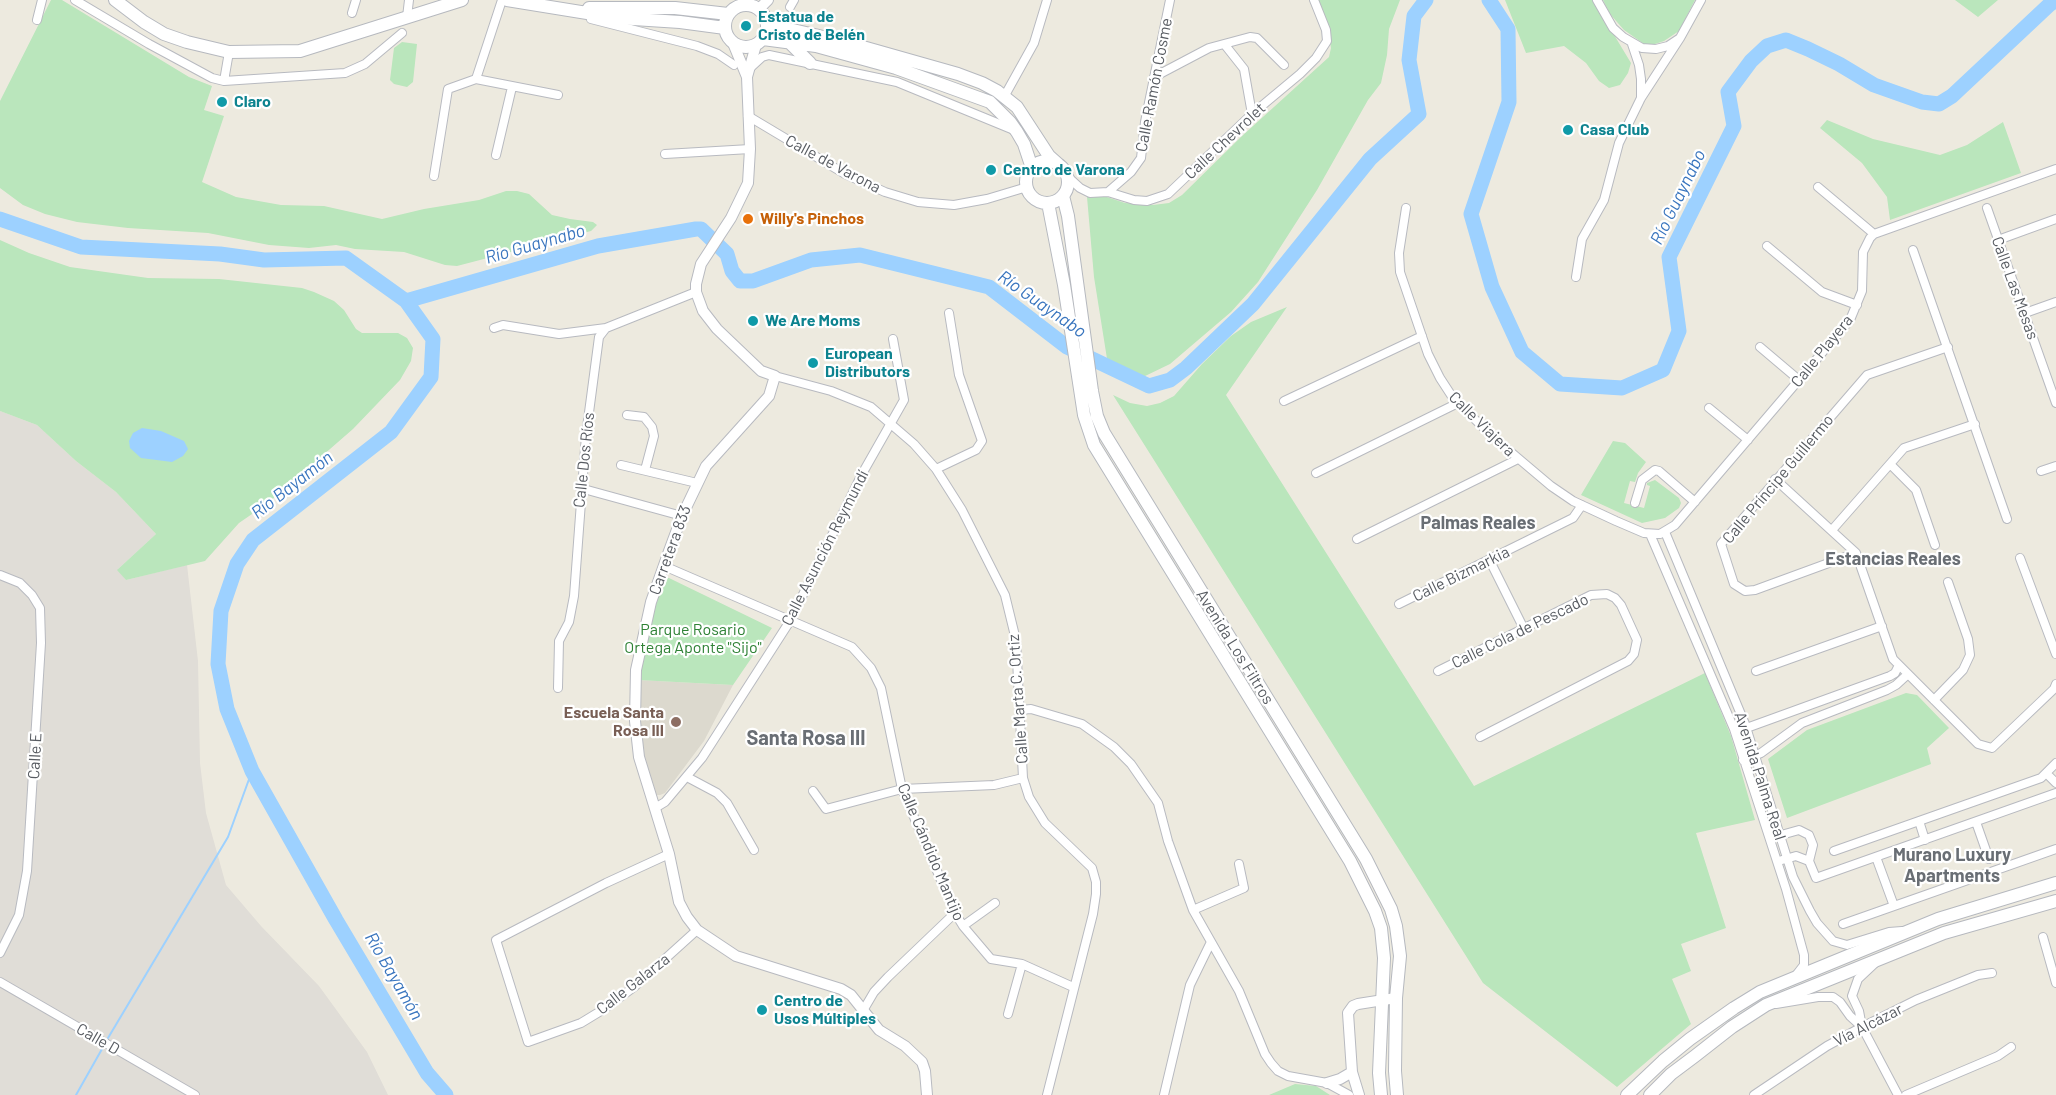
<!DOCTYPE html>
<html>
<head>
<meta charset="utf-8">
<style>
  body { margin:0 }
  canvas { display:block; background:#edeadf }
</style>
</head>
<body>
<canvas width="2056" height="1095"></canvas>
<script>
const c = document.querySelector('canvas').getContext('2d');
c.lineJoin = 'round';
function fill(path, color) { c.fillStyle = color; c.fill(path, 'evenodd'); }
const poly = rows => new Path2D(rows.map(r => 'M' + r).join(''));
function strokePath(path, color, width, dash) { c.strokeStyle = color; c.lineWidth = width; c.lineCap = dash ? 'butt' : 'round'; c.setLineDash(dash || []); c.stroke(path); }
function write(font, color, halo, rows, align = 'center') {
  c.font = font + ' Barlow,sans-serif'; c.lineWidth = 4.5; c.setLineDash([]); c.textBaseline = 'middle'; c.strokeStyle = halo; c.fillStyle = color; for (const [text, x, y, turn = 0] of rows) {
    c.save(); c.translate(x, y); c.rotate((+turn || 0) * Math.PI / 180); c.textAlign = isNaN(turn) ? turn : align; if (halo) c.strokeText(text, 0, 0); c.fillText(text, 0, 0); c.restore();
  }
}
fill(poly([
  [0,411,37,425,76,461,116,492,156,534,118,569,126,580,187,565,198,661,200,763,206,813,226,885,261,926,319,986,367,1052,388,1095,0,1095]
]), '#e0ddd7');
fill(poly([
  [638,680,733,685,704,741,665,793,660,795,657,795,655,792,644,760,640,740]
]), '#dcd9ce');
fill(poly([
  [51,0,62,0,189,77,212,86,204,110,224,116,202,182,236,197,281,205,324,206,382,219,424,209,479,200,506,191,517,191,529,194,552,215,570,219,593,222,597,225,591,231,457,266,445,265,404,252,355,249,336,245,309,248,269,245,208,233,128,228,77,222,45,214,23,205,0,188,0,101],
  [1315,0,1400,0,1389,29,1387,55,1381,83,1368,100,1317,190,1258,282,1231,312,1170,364,1143,377,1130,377,1108,365,1094,277,1087,197,1107,197,1125,203,1153,205,1169,203,1182,195,1242,136,1329,57,1331,48,1329,36],
  [1505,0,1593,0,1631,63,1628,73,1620,85,1609,88,1599,81,1586,63,1564,46,1526,53],
  [1603,0,1695,0,1679,31,1664,41,1655,44,1644,44,1624,30,1610,14],
  [1955,0,1998,0,1978,17],
  [402,42,417,44,413,82,407,87,394,84,390,80,394,48],
  [1827,120,1873,139,1940,155,1967,145,2003,122,2021,173,1890,220,1887,197,1862,163,1820,128],
  [0,240,29,253,70,267,148,278,219,279,302,288,314,292,334,301,344,310,356,329,362,333,398,333,407,338,413,348,411,361,400,380,353,429,268,503,239,523,205,561,126,580,117,570,156,534,116,492,76,461,37,425,0,411],
  [1287,307,1226,395,1474,786,1705,673,1731,736,1755,820,1696,833,1726,928,1681,944,1691,971,1672,979,1691,1024,1617,1087,1483,983,1113,395,1130,403,1147,406,1160,403,1174,396,1202,364,1231,336,1251,322],
  [1613,441,1625,443,1646,462,1638,473,1635,482,1630,481,1624,503,1644,508,1650,486,1647,485,1647,483,1655,480,1679,498,1681,503,1679,508,1665,518,1642,523,1581,495],
  [664,578,669,578,772,628,733,685,638,680,660,584],
  [1906,693,1917,695,1949,728,1927,748,1931,764,1787,818,1768,759,1807,730],
  [1295,1084,1316,1086,1330,1095,1269,1095]
]), '#bae6bc');
fill(poly([
  [142,428,161,431,184,441,188,449,183,456,172,462,141,458,130,448,129,441,133,433]
]), '#9dd1ff');
strokePath(poly([
  [108,1038,228,837,252,771],
  [76,1095,102,1049]
]), '#9dd1ff', 2);
strokePath(poly([
  [1489,0,1508,29,1509,102,1471,214,1492,287,1522,352,1560,384,1622,388,1663,370,1679,331,1669,257,1734,126,1728,92,1751,61,1767,46,1786,40,1808,49,1839,64,1874,85,1922,102,1939,104,1952,96,2049,5,2056,0],
  [0,219,81,247,220,254,264,260,346,258,406,301,433,339,431,377,391,432,253,540,237,564,221,611,218,664,227,709,252,771,336,920,427,1073,446,1095],
  [406,301,598,246,696,229,701,229,727,254,732,271,740,281,753,281,811,260,860,255,989,287,1067,347,1149,386,1170,380,1186,368,1253,304,1370,159,1419,114,1409,60,1414,16,1426,0]
]), '#9dd1ff', 15);
const minor = poly([
  [75,0,149,44,212,78,224,81,345,73,365,64,402,33],
  [1597,0,1613,28,1623,37,1642,48,1656,49,1668,46,1680,38,1701,0],
  [790,7,794,0],
  [352,13,356,0],
  [407,17,409,0],
  [591,19,697,46,718,54,734,65],
  [37,20,42,0],
  [1632,44,1639,65,1641,79,1641,98],
  [1225,45,1244,69,1252,114],
  [750,68,762,57,769,55,897,82,1014,130],
  [1154,77,1209,48,1250,37,1257,38,1284,65],
  [476,79,558,95],
  [224,81,229,52],
  [1004,97,1034,43,1047,0],
  [748,116,845,174,885,192,918,202,954,205,987,199,1027,187],
  [665,154,750,149],
  [496,155,512,87],
  [434,176,448,89,476,79,502,0],
  [1068,177,1080,188,1090,193,1108,192,1134,200,1147,201,1168,194,1252,114,1300,74,1316,58,1327,41,1326,30,1314,0],
  [1818,187,1874,234],
  [1108,192,1131,172,1141,158,1145,122,1170,0],
  [1406,208,1399,253,1400,272,1428,354,1440,378,1453,398,1493,437,1551,486,1573,501,1616,521,1644,533,1660,534,1675,525,1850,320,1862,291,1863,252,1870,238,1874,234,2056,169],
  [1987,208,2056,403],
  [1998,240,2056,219],
  [1767,246,1822,292,1857,305],
  [1913,250,2007,519],
  [1576,277,1582,239,1604,200,1619,143,1641,98,1680,38],
  [2025,313,2056,302],
  [494,328,503,325,559,334,606,328,696,292],
  [1760,347,1799,380],
  [775,376,831,391,871,407,914,444,936,469,962,510,1005,595,1016,640,1023,778,1029,797,1045,823,1092,868,1096,882,1096,894,1093,914,1047,1095],
  [1284,401,1422,336],
  [1709,408,1748,440],
  [627,415,644,417,652,427,654,436,645,470],
  [1890,464,1916,490,1935,545],
  [621,465,697,483],
  [936,469,976,450,982,441,959,375,949,313],
  [2041,471,2056,466],
  [1316,473,1458,403],
  [1775,479,1856,553,1893,659,1978,744,1992,748,2054,689,2056,684],
  [580,488,682,516],
  [1635,503,1642,480,1655,470,1659,471,1695,502],
  [1832,530,1904,448,1975,424],
  [1665,532,1745,724,1793,877,1810,911,1817,923,1833,941,1847,945,1889,932,1902,931],
  [1650,534,1734,729,1786,889,1804,955,1804,965,1797,974],
  [1357,539,1518,459],
  [1856,553,1755,590,1745,591,1734,584,1721,544,1867,375,1948,347],
  [2020,558,2056,654],
  [1489,559,1524,629],
  [664,566,852,647,871,668,881,688,902,789,955,913,963,926,991,959,1022,964,1073,987],
  [0,575,20,583,32,595,40,608,41,643,27,871,19,915,0,953],
  [1399,604,1573,518,1582,505],
  [1438,671,1591,595,1607,594,1615,598,1621,605,1637,640,1634,654,1628,661,1480,737],
  [1756,671,1882,626],
  [558,688,559,641,569,622,574,596,586,435,599,337,606,328],
  [1934,700,1963,670,1970,655,1968,639,1948,582],
  [1020,710,1031,709,1082,724,1114,747,1131,764,1158,803,1168,841,1193,910,1239,991,1265,1054,1271,1063,1278,1071,1288,1076,1327,1083,1349,1095],
  [1741,730,1890,676,1895,673,1899,665],
  [1743,760,1761,753,1802,723,1887,690,1896,685,1908,674],
  [2046,773,2056,783],
  [687,777,717,793,727,803,754,850],
  [813,791,826,809,902,789,994,785,1023,778],
  [655,808,665,802,702,758,790,621,862,474,904,400,893,339],
  [1919,821,1925,840],
  [1976,822,1989,859],
  [1774,837,1799,830,1809,835,1813,845,1809,861,1816,878,2056,793],
  [1834,851,2041,778,2056,763],
  [669,854,606,883,496,940,528,1042,581,1023,604,1009,634,987,697,930],
  [1876,857,1894,906],
  [1782,860,1796,856,1809,861],
  [1193,910,1244,888,1239,864],
  [1843,924,2056,849],
  [963,926,995,903],
  [2043,937,2056,983],
  [1875,963,1858,979,1852,996,1859,1011,1862,1027,1898,1095],
  [0,982,195,1095],
  [1776,1004,1818,997,1833,997,1840,1002,1850,1016,1862,1027],
  [864,1009,874,992,888,977,955,913],
  [1008,1014,1022,964],
  [1164,1095,1190,985,1211,942],
  [1754,1095,1827,1046,1862,1027,1916,1000,1978,975,1992,973],
  [1906,1095,1998,1056,2011,1047]
]);
const tertiary = poly([
  [759,9,768,0],
  [733,43,747,77,750,149,748,183,731,218,701,264,696,284,696,292,703,311,717,329,761,371,775,376,769,396,706,466,682,516,669,551,651,602,636,670,635,721,639,757,669,854,679,902,687,917,697,930,736,956,841,989,851,995,879,1030,905,1046,922,1062,925,1071,927,1095],
  [747,77,756,45],
  [1327,1083,1340,1079,1352,1072],
  [1359,1095,1352,1072,1348,1013,1353,1006,1358,1004,1396,998]
]);
const secondary = poly([
  [115,0,144,22,164,34,187,42,229,52,300,51,462,0],
  [507,0,618,18,680,22,725,28],
  '725 26a21 21 0 1 1 42 0a21 21 0 1 1-42 0Z',
  [589,8,675,8,728,14],
  [767,24,845,42,958,74,982,83,997,91,1017,107,1049,156,1058,164],
  [763,39,816,46,896,68,990,102,1010,122,1017,132,1024,144,1032,168],
  [788,41,810,63],
  '1026 182a21 21 0 1 1 42 0a21 21 0 1 1-42 0Z',
  [1063,196,1068,216,1092,391,1097,416,1104,433,1366,859,1391,909,1396,926,1400,956,1396,998,1395,1071,1397,1095],
  [1048,203,1064,285,1084,415,1094,445,1350,861,1375,911,1381,928,1384,958,1379,1073,1381,1095],
  [1627,1095,1663,1061,1690,1039,1734,1008,1760,992,1938,919,2056,883],
  [1650,1095,1671,1074,1695,1056,1732,1027,1766,1005,1944,933,2056,901]
]);
strokePath(minor, '#b8bac0', 10);
strokePath(tertiary, '#b8bac0', 12);
strokePath(secondary, '#b6b9bf', 14);
strokePath(minor, '#fff', 8);
strokePath(tertiary, '#fff', 10);
strokePath(secondary, '#fff', 12);
for (const [x, y, r, color] of [
  [746,26,6,"#0f9aa8"],
  [222,102,6,"#0f9aa8"],
  [1568,130,6,"#0f9aa8"],
  [991,170,6,"#0f9aa8"],
  [748,219,6,"#e8710a"],
  [753,321,6,"#0f9aa8"],
  [813,363,6,"#0f9aa8"],
  [676,722,6,"#8d6e63"],
  [762,1010,6,"#0f9aa8"]
]) { const dot = new Path2D(); dot.arc(x, y, r, 0, 2 * Math.PI); c.fillStyle = color; c.fill(dot); strokePath(dot, '#fff', 2); }
write('bold 16px', '#0d838f', '#fff', [
  ["Estatua de",758,17],
  ["Cristo de Belén",758,35],
  ["Claro",234,102],
  ["Casa Club",1580,130],
  ["Centro de Varona",1003,170],
  ["We Are Moms",765,321],
  ["European",825,354],
  ["Distributors",825,372],
  ["Centro de",774,1001],
  ["Usos Múltiples",774,1019]
], 'left');
write('16px', '#585c62', '#fff', [
  ["Calle Ramón Cosme",1154,85,-79],
  ["Calle Chevrolet",1225,141,-43],
  ["Calle de Varona",833,164,28],
  ["Calle Las Mesas",2015,288,70],
  ["Calle Playera",1822,351,-51],
  ["Calle Viajera",1482,424,44],
  ["Calle Dos Ríos",584,460,-84],
  ["Calle Príncipe Guillermo",1778,479,-50],
  ["Calle Asunción Reymundí",825,548,-63],
  ["Carretera 833",670,550,-70],
  ["Calle Bizmarkia",1461,574,-26],
  ["Calle Cola de Pescado",1520,631,-26],
  ["Avenida Los Filtros",1235,647,58],
  ["Calle Marta C. Ortiz",1018,699,-94],
  ["Calle E",35,756,-87],
  ["Avenida Palma Real",1760,776,72],
  ["Calle Cándido Mantijo",931,852,67],
  ["Calle Galarza",633,984,-38],
  ["Vía Alcázar",1868,1025,-27],
  ["Calle D",98,1039,30]
]);
write('bold 16px', '#c56008', '#fff', [
  ["Willy's Pinchos",760,219]
], 'left');
write('16px', '#2f8236', '#fff', [
  ["Parque Rosario",693,630],
  ["Ortega Aponte \"Sijo\"",693,648]
]);
write('bold 16px', '#785e54', '#fff', [
  ["Escuela Santa",664,713],
  ["Rosa III",664,731]
], 'right');
write('italic 18px', '#3975be', '#fff', [
  ["Río Guaynabo",1678,197,-64],
  ["Río Guaynabo",535,244,-16],
  ["Río Guaynabo",1042,304,35],
  ["Río Bayamón",292,485,-38],
  ["Río Bayamón",394,976,60]
]);
write('bold 18px', '#696e74', '#fff', [
  ["Palmas Reales",1478,523],
  ["Estancias Reales",1893,559],
  ["Murano Luxury",1952,855],
  ["Apartments",1952,876]
]);
write('bold 20px', '#696e74', '#fff', [
  ["Santa Rosa III",806,738]
]);
</script>
</body>
</html>
